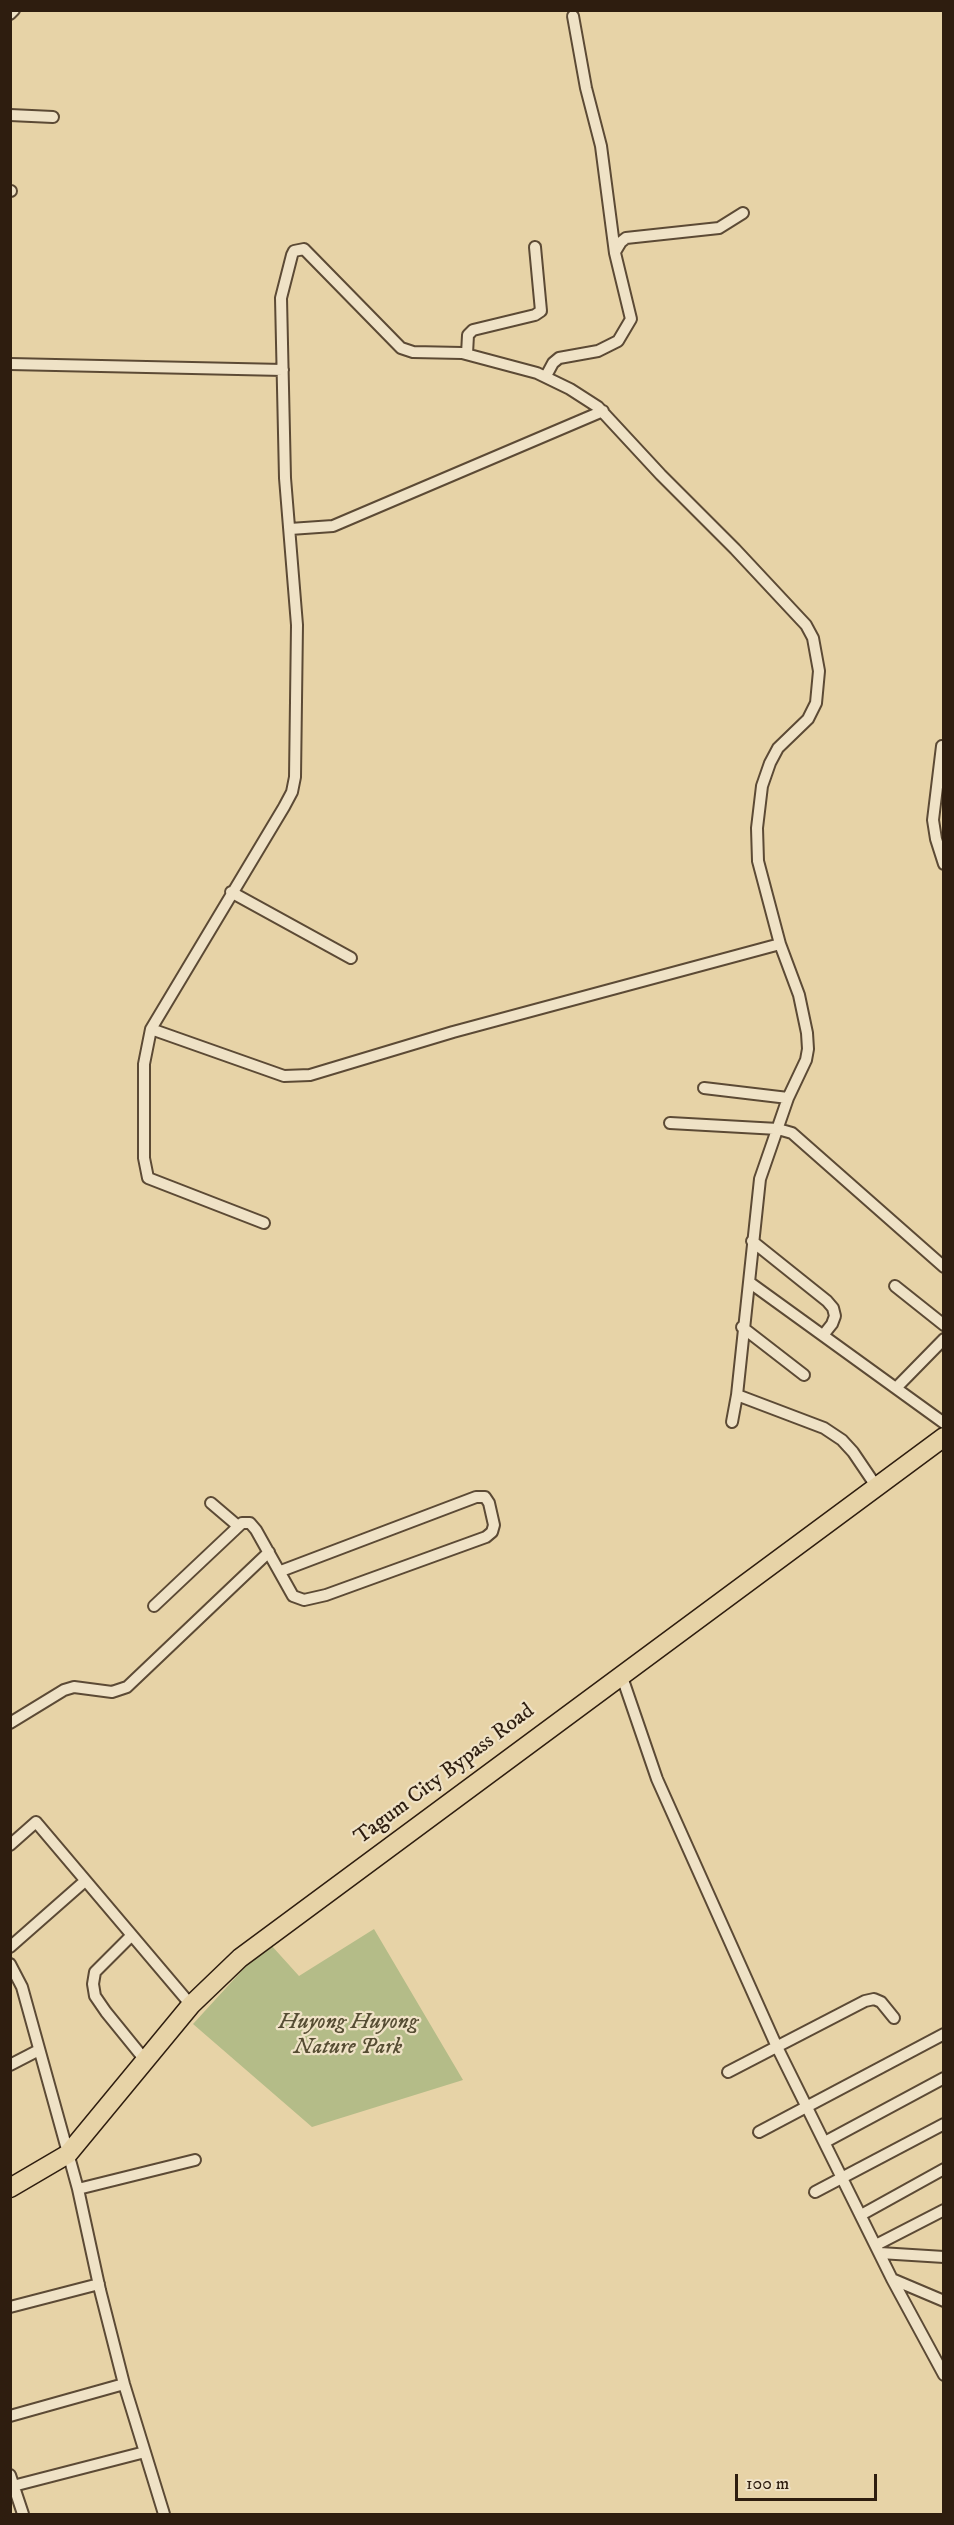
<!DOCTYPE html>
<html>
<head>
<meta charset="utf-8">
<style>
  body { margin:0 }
  #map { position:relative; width:954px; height:2525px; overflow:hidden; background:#e7d3a7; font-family:"IM FELL DW Pica",serif }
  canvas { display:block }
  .frame { position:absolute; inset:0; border:12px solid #2e1d0f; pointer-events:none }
  .scale { position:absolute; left:735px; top:2474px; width:142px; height:27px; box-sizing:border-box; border:3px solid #2e1d0f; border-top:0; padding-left:8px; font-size:18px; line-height:21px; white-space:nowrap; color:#2e1d0f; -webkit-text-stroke:4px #efe2c6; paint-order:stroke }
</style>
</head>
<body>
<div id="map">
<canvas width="954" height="2525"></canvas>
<div class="frame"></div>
<div class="scale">100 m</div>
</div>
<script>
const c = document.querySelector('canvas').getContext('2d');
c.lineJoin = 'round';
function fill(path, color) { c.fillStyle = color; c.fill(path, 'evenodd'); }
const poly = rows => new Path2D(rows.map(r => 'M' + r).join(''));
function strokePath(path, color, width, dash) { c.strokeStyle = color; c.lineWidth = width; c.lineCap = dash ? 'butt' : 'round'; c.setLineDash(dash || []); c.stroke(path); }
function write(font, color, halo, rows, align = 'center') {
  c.font = font + ' "IM FELL DW Pica",serif'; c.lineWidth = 4.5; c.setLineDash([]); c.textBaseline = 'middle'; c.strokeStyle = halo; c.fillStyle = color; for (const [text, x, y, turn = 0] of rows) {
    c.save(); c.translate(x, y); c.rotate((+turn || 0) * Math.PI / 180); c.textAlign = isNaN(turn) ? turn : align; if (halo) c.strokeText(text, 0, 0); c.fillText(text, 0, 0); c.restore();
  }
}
fill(poly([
  [374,1929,463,2080,312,2127,193,2024,247,1965,271,1945,299,1976]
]), '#b4bc88');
const minor = poly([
  [10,14,14,10],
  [10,115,53,117],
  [10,191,11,191],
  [615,252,621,242,626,238,719,228,743,213],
  [467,354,468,335,473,330,535,315,541,311,535,247],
  [10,364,283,370],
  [546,376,553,363,559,358,598,351,618,341,631,319,615,253,601,146,586,88,573,16],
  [290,529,333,526,603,411],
  [942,746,933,820,936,839,944,864],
  [231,892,351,958],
  [151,1029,284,1076,310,1075,453,1032,780,944],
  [704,1088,788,1098],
  [670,1123,778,1129,792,1133,944,1267],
  [264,1223,148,1178,144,1158,144,1064,151,1029,284,807,292,792,295,777,297,625,285,478,281,298,292,255,294,251,304,249,401,348,413,352,462,353,537,373,570,389,598,407,661,475,735,549,806,625,813,638,819,671,816,703,808,719,778,748,770,763,762,786,757,828,758,861,780,944,799,995,807,1033,808,1049,806,1060,788,1098,760,1179,737,1395,732,1422],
  [752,1241,827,1301,833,1308,835,1316,832,1324,824,1334],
  [749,1282,944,1423],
  [895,1286,944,1325],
  [742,1327,804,1375],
  [896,1388,944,1339],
  [737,1395,824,1428,842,1440,853,1452,876,1486],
  [211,1503,238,1526],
  [154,1606,242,1523,250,1523,256,1530,293,1596,304,1600,326,1595,486,1537,492,1532,494,1525,489,1503,485,1497,476,1497,281,1571],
  [621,1674,657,1779,777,2047,892,2279,944,2375],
  [10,1723,64,1690,74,1687,112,1692,127,1687,269,1552],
  [10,1845,36,1822,191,2005],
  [131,1936,95,1972,93,1984,95,1996,106,2012,145,2060],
  [10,1947,85,1881],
  [10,1964,22,1987,78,2189,100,2290,124,2384,164,2514],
  [10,2065,39,2050],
  [728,2072,865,2001,874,1999,881,2002,894,2018],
  [759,2132,944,2034],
  [825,2142,944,2078],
  [78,2189,195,2160],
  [815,2192,944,2124],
  [861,2215,944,2169],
  [876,2245,944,2210],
  [880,2253,944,2257],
  [892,2279,944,2301],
  [10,2307,99,2284],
  [10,2416,124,2384],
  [10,2475,23,2514],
  [13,2486,145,2452]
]);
const primary = poly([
  [10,2188,68,2154,191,2005,240,1958,944,1437]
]);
strokePath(minor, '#5c4a35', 14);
strokePath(primary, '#2e1d0f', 21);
strokePath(minor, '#efe2c6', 10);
strokePath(primary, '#e7d3a7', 18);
write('22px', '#2e1d0f', '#efe2c6', [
  ["Tagum City Bypass Road",445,1775,-37]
]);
write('italic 22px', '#564d33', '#efe2c6', [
  ["Huyong Huyong",348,2023],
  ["Nature Park",348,2048]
]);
</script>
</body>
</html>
